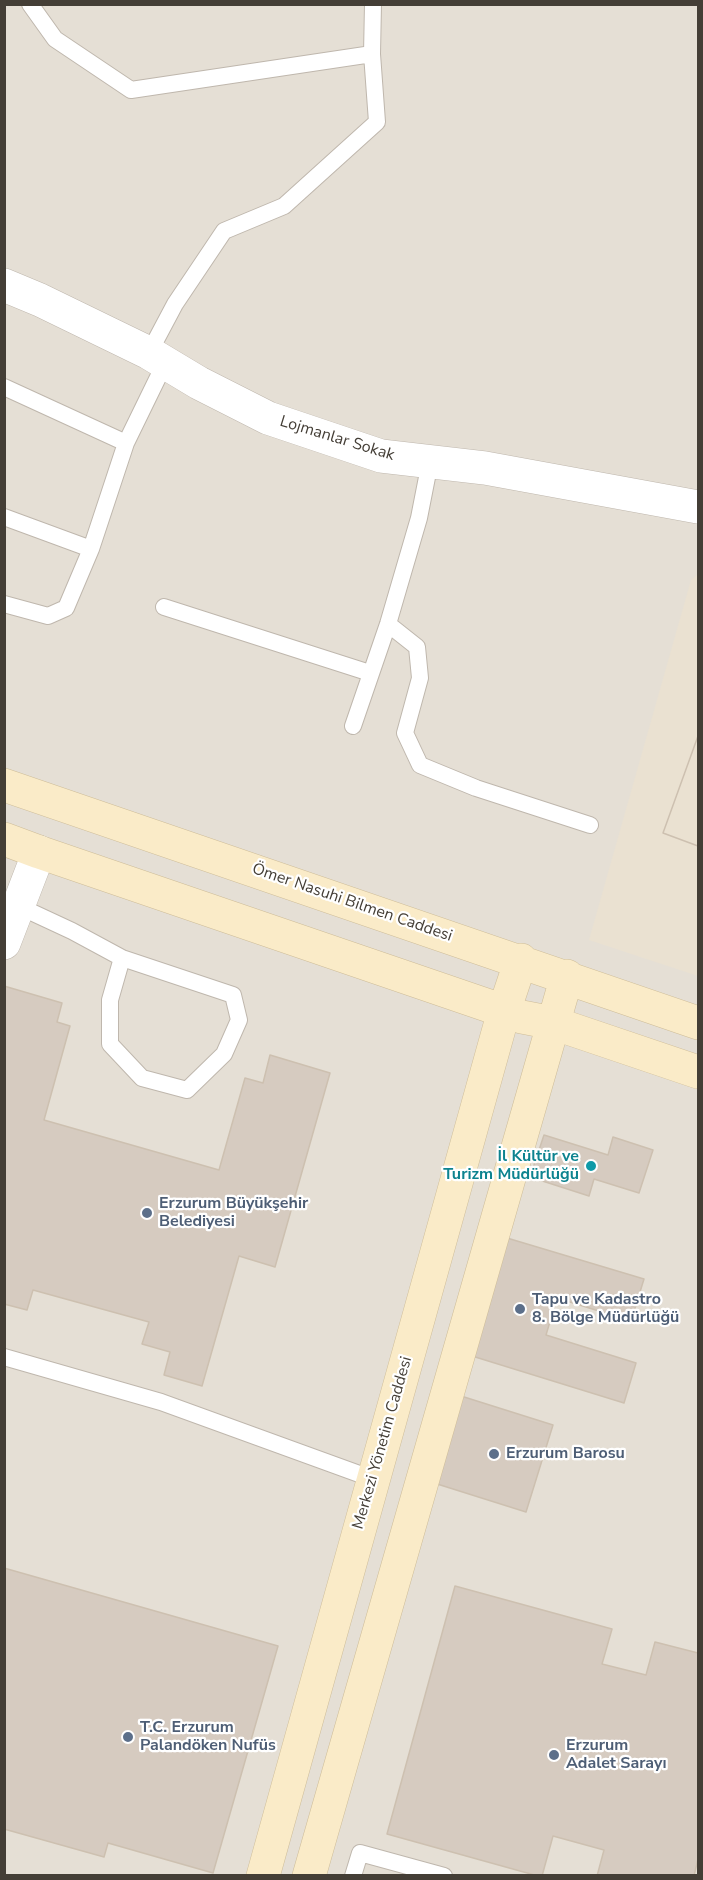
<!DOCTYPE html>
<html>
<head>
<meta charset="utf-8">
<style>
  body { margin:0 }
  #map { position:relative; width:703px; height:1880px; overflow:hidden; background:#f2ede6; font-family:"Nunito Sans",sans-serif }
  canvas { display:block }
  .frame { position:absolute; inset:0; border:6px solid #443e36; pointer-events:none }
</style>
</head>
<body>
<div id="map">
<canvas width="703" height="1880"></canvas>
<div class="frame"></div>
</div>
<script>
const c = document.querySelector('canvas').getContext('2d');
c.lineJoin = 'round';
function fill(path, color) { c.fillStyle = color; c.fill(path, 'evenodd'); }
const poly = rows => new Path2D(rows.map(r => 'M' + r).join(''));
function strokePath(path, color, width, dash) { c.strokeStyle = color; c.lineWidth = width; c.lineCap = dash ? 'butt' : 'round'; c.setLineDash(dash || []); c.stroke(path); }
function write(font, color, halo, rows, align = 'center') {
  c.font = font + ' "Nunito Sans",sans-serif'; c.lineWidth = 4.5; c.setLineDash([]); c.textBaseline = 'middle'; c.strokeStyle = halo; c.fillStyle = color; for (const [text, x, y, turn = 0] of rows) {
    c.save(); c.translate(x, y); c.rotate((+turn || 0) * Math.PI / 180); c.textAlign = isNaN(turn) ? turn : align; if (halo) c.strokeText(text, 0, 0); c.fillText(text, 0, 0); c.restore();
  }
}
fill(poly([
  [5,5,698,5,698,1875,5,1875]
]), '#e5dfd5');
fill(poly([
  [698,574,698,976,589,940,691,580]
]), '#eae1d1');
const building = poly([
  [698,736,698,846,663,833,698,736],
  [698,736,698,846,663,833,698,736],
  [4,986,62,1003,57,1022,70,1026,44,1120,219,1170,245,1078,263,1083,270,1055,330,1073,275,1267,239,1256,202,1386,164,1375,170,1352,142,1344,149,1322,33,1290,27,1310,4,1304,4,986],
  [544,1135,608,1155,613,1137,653,1150,639,1193,594,1179,589,1196,530,1177,544,1135],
  [507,1238,644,1279,631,1321,557,1298,546,1335,636,1363,624,1403,472,1356,507,1238],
  [461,1396,553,1425,526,1512,434,1483,461,1396],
  [4,1568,278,1646,213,1873,108,1843,104,1857,4,1829,4,1568],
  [455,1586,612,1629,602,1664,646,1675,655,1642,698,1653,698,1859,694,1876,597,1876,604,1850,553,1836,542,1876,538,1876,387,1834,455,1586]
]);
fill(building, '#d6cbc0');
strokePath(building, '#cdc0b0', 1.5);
const lane = poly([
  [30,4,55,39,131,90,372,54,373,4],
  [149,353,175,304,224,231,284,206,377,122,372,54],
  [4,387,126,443],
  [4,517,91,549],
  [4,604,48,616,66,608,91,549,126,443,165,363],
  [164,607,370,673],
  [388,624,417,647,420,678,405,733,420,765,476,788,590,825],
  [353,726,388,624,419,518,430,462],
  [14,904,72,931,122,958,233,995,239,1020,224,1054,187,1090,142,1078,110,1044,110,1000,122,958],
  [4,1357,161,1402,373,1479],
  [353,1876,360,1853,444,1876]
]);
const street = poly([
  [4,285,40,300,149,353,199,383,268,418,381,456,485,468,698,507],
  [4,943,39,852]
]);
const secondary = poly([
  [4,785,698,1023],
  [4,839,39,852,504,1011,522,1017,553,1023,698,1072],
  [263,1876,504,1011,521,960],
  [309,1876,567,976]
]);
strokePath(lane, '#bfb7ad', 18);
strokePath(street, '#bfb7ad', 34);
strokePath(secondary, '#cebd99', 34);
strokePath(lane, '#fff', 16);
strokePath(street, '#fff', 33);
strokePath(secondary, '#faebc8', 33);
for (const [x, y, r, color] of [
  [591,1166,6,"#0f9aa8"],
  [147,1213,6,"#5c6f8a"],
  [520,1309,6,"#5c6f8a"],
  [494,1454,6,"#5c6f8a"],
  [128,1737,6,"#5c6f8a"],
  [554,1755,6,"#5c6f8a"]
]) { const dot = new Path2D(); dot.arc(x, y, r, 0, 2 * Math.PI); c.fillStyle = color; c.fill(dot); strokePath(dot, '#fff', 2); }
write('16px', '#443e36', '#fff', [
  ["Lojmanlar Sokak",337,439,17],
  ["Ömer Nasuhi Bilmen Caddesi",352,903,19],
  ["Merkezi Yönetim Caddesi",383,1443,-74]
]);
write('bold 16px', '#0d838f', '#fff', [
  ["İl Kültür ve",579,1157],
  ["Turizm Müdürlüğü",579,1175]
], 'right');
write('bold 16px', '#4e5e75', '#fff', [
  ["Erzurum Büyükşehir",159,1204],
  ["Belediyesi",159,1222],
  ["Tapu ve Kadastro",532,1300],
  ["8. Bölge Müdürlüğü",532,1318],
  ["Erzurum Barosu",506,1454],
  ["T.C. Erzurum",140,1728],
  ["Palandöken Nufüs",140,1746],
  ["Erzurum",566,1746],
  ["Adalet Sarayı",566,1764]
], 'left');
</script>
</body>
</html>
